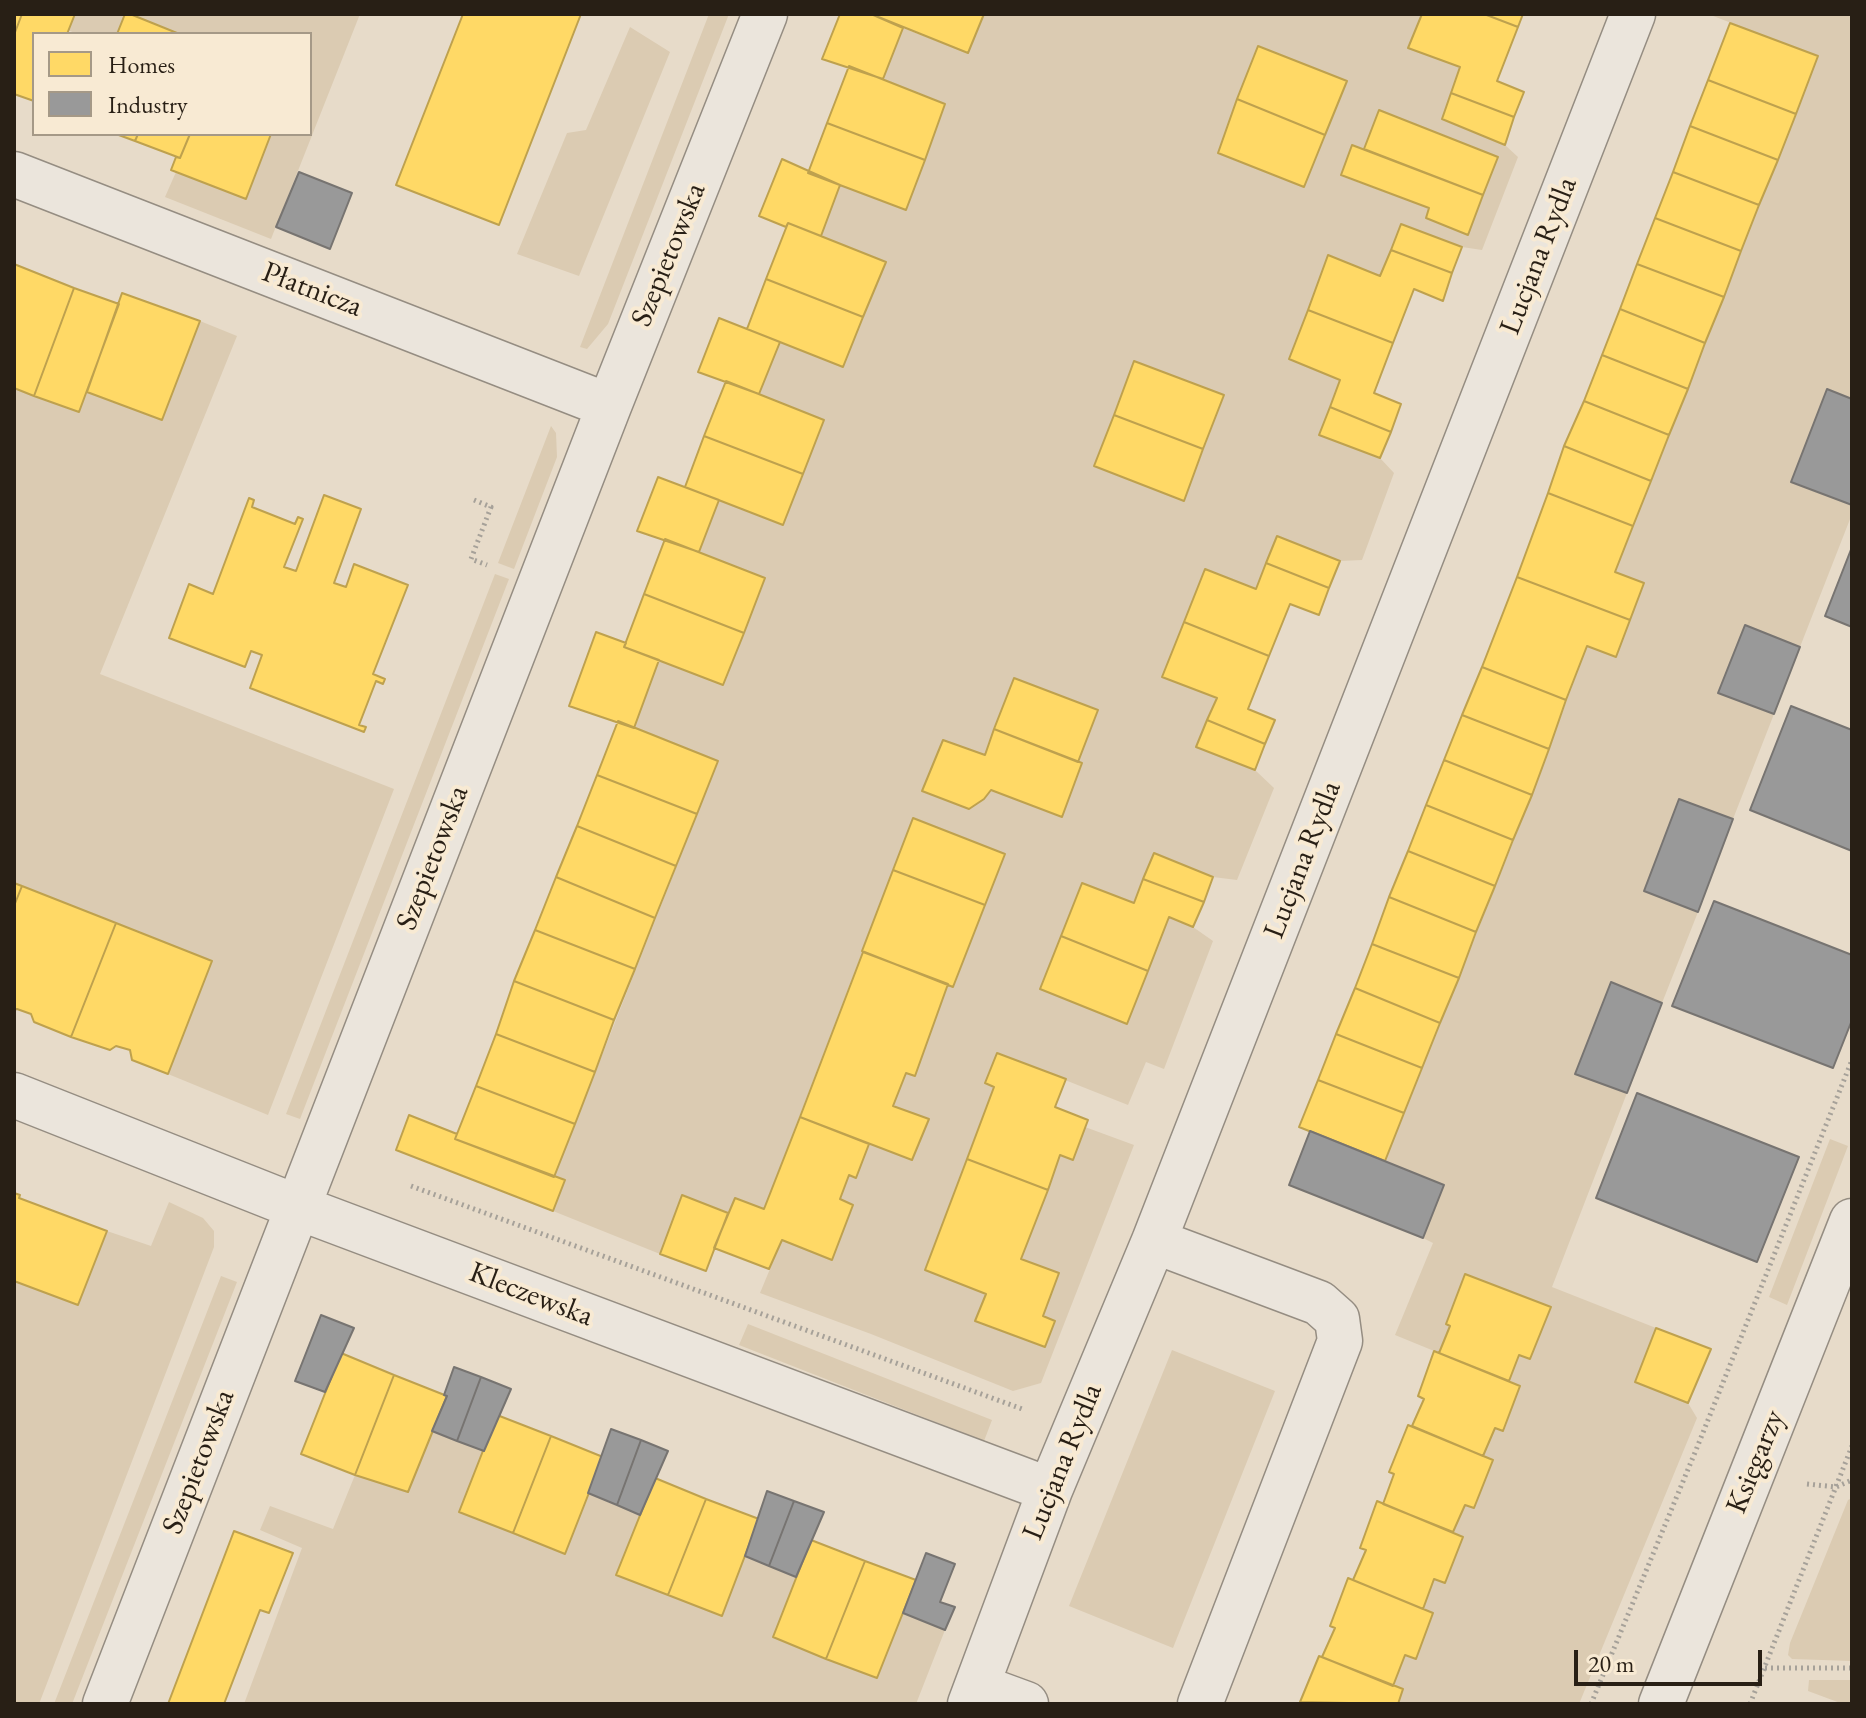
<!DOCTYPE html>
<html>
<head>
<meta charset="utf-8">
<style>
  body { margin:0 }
  #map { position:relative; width:1866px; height:1718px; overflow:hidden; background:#e7dbc9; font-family:"EB Garamond",serif }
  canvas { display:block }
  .frame { position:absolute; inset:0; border:16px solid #281f15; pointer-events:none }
  .legend { position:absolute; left:32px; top:32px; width:280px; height:104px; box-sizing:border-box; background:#f8ead3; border:2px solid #a59987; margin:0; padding:10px 14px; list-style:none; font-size:24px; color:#281f15 }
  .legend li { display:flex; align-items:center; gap:16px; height:40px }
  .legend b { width:40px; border:2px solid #a59987 }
  .scale { position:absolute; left:1574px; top:1650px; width:188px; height:36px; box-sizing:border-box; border:4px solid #281f15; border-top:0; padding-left:10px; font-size:24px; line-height:28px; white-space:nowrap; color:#281f15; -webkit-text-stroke:6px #f8ead3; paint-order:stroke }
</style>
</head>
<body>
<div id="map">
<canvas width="1866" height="1718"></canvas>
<div class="frame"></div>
<ul class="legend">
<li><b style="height:22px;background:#ffd966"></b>Homes</li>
<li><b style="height:22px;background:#999"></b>Industry</li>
</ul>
<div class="scale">20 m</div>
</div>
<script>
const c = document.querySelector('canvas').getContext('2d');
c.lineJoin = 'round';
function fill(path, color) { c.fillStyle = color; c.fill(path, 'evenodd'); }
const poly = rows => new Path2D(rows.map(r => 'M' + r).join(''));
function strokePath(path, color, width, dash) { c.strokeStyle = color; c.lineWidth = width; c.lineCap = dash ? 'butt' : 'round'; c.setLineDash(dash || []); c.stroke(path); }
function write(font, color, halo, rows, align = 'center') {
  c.font = font + ' "EB Garamond",serif'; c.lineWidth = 8; c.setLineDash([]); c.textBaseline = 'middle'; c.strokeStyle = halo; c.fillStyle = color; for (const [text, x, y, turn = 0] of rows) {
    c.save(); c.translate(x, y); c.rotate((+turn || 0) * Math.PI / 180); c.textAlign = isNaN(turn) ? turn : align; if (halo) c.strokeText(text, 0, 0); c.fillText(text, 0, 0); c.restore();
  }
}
fill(poly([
  [75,14,125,14,117,34,77,34,68,30],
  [130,14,360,14,271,239,165,197,176,172,246,199,271,134,310,134,310,34,180,34],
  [709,14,729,14,608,324,587,349,580,347],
  [984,14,1422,14,1408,48,1460,67,1442,119,1505,145,1518,157,1482,250,1462,247,1402,224,1380,276,1329,255,1340,380,1319,435,1380,458,1394,473,1362,560,1340,561,1277,536,1256,589,1205,569,1163,676,1217,698,1197,747,1255,770,1274,788,1237,880,1213,877,1154,854,1134,903,1082,883,1040,989,1127,1023,1169,917,1193,927,1213,941,1164,1069,1146,1062,1128,1105,997,1053,985,1083,994,1087,925,1270,986,1294,976,1322,1045,1347,1055,1321,1043,1316,1059,1273,1021,1259,1060,1155,1073,1159,1085,1127,1134,1145,1041,1383,1013,1391,871,1334,760,1293,782,1240,832,1259,853,1206,840,1199,849,1175,856,1177,869,1144,912,1160,928,1119,893,1106,906,1073,915,1075,948,984,954,986,1004,855,913,819,764,1209,735,1198,728,1213,660,1254,553,1211,565,1181,554,1177,718,761,634,728,659,660,723,685,765,578,699,552,719,500,782,525,803,474,824,420,759,394,780,342,843,367,886,262,821,236,840,185,925,160,945,104,883,79,903,28,968,53],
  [1259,46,1347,81,1304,186],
  [1379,111,1498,157,1468,234,1426,218,1429,208,1341,176,1352,145,1364,149],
  [1134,361,1224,396,1184,501,1094,466],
  [1014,679,1098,711,1078,762,1082,764,1062,817,991,790,984,799,969,809,923,791,943,740,985,755],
  [1708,14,1852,14,1852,399,1827,390,1791,482,1852,505,1852,514,1800,647,1745,625,1718,693,1774,714,1733,819,1680,799,1661,845,1644,891,1698,912,1662,1003,1611,982,1575,1073,1627,1093,1552,1287,1656,1328,1635,1382,1688,1403,1697,1418,1579,1704,1398,1704,1403,1690,1393,1686,1405,1655,1416,1659,1433,1614,1423,1609,1434,1579,1445,1583,1463,1537,1453,1532,1465,1505,1474,1508,1492,1460,1483,1456,1495,1428,1504,1431,1519,1387,1509,1381,1519,1355,1530,1359,1551,1308,1465,1274,1446,1323,1450,1326,1439,1353,1395,1335,1433,1243,1423,1238,1444,1185,1385,1161,1532,795,1587,646,1616,656,1630,620,1644,583,1615,572,1817,56],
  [630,27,670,52,579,276,517,254,567,133,586,130],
  [200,321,237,336,100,674,394,789,268,1115,168,1074,212,961,14,883,14,388,79,412,87,392,162,420],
  [551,426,556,433,557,457,514,569,498,563],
  [495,574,509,579,300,1119,286,1114],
  [1830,1139,1848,1146,1787,1305,1769,1297],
  [169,1202,203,1218,214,1231,214,1247,39,1704,14,1704,14,1281,78,1305,107,1231,151,1246],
  [221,1276,237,1282,72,1704,54,1704],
  [748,1324,992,1420,984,1441,739,1345],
  [1172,1350,1275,1391,1173,1648,1069,1606],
  [432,1431,484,1451,460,1512,564,1554,588,1493,617,1505,640,1515,616,1575,721,1615,745,1556,796,1577,773,1637,826,1659,877,1678,903,1613,945,1630,916,1704,244,1704,302,1548,260,1530,270,1506,333,1529,355,1475],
  [1852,1498,1852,1661,1792,1659,1788,1655,1790,1643,1848,1500],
  [1809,1680,1852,1680,1852,1704,1843,1704,1808,1691]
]), '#dbcbb2');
const homes = poly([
  [14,14,22,14,14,35,14,14],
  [22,14,75,14,67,34,34,34,34,101,14,94,14,35,22,14],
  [125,14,130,14,177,33,117,34,125,14],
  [463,14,581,14,499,225,396,185,463,14],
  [840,14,871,14,903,28,883,79,822,59,840,14],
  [871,14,984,14,968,53,871,14],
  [1422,14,1484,14,1518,27,1497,81,1524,92,1514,117,1451,93,1460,67,1408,48,1422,14],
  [1484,14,1523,14,1518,27,1484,14],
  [1730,23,1818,56,1796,114,1708,80,1730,23],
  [1258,46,1347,81,1325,135,1237,99,1258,46],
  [849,66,945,104,925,160,827,123,849,66],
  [1708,80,1796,114,1778,160,1690,126,1708,80],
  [1451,93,1514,117,1505,145,1442,119,1451,93],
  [1237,99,1325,135,1304,187,1218,153,1237,99],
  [1379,110,1498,157,1483,195,1364,149,1379,110],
  [827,123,925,160,906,210,808,173,827,123],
  [1690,126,1778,160,1759,205,1673,172,1690,126],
  [116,134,138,134,135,141,116,134],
  [138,134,190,134,180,158,135,141,138,134],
  [190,134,271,134,246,199,171,170,176,157,180,158,190,134],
  [1352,145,1483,195,1468,235,1426,218,1429,208,1341,175,1352,145],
  [782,159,840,185,821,236,788,223,786,227,759,216,782,159],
  [1673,172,1759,205,1741,251,1655,218,1673,172],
  [1655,218,1741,251,1724,297,1637,264,1655,218],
  [788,223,886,262,863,317,766,279,788,223],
  [1401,224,1462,247,1452,273,1391,250,1401,224],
  [1391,250,1452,273,1443,301,1414,289,1393,343,1308,310,1328,255,1380,276,1391,250],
  [14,264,74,288,34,396,14,388,14,264],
  [1637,264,1724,297,1705,343,1620,309,1637,264],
  [766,279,863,317,843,367,747,329,766,279],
  [74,288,119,304,79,412,34,396,74,288],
  [122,293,200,321,162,420,87,392,122,293],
  [1620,309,1705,343,1688,389,1602,355,1620,309],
  [1308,310,1393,343,1374,393,1401,404,1391,432,1330,407,1340,380,1289,359,1308,310],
  [719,318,780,342,759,394,698,372,719,318],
  [1602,355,1688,389,1669,435,1584,401,1602,355],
  [1134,361,1224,395,1203,449,1114,415,1134,361],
  [726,381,824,420,803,474,704,436,726,381],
  [1584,401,1669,435,1651,481,1564,446,1584,401],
  [1330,407,1391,432,1380,458,1319,435,1330,407],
  [1114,415,1203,449,1184,501,1094,466,1114,415],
  [704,436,803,474,783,525,685,487,704,436],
  [1564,446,1651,481,1633,526,1548,493,1564,446],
  [658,477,719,500,699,552,637,531,658,477],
  [1548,493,1633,526,1615,572,1644,583,1630,620,1517,577,1548,493],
  [324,495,361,509,334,583,346,587,354,564,408,585,373,674,385,679,383,684,376,681,359,725,366,727,364,732,250,688,262,655,251,651,245,667,169,638,189,584,213,594,249,498,254,500,252,507,295,524,298,517,303,519,284,567,296,571,324,495],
  [1277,536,1340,561,1329,588,1266,563,1277,536],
  [665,539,765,578,744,633,644,594,665,539],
  [1266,563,1329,588,1319,615,1290,604,1269,656,1184,622,1205,569,1256,589,1266,563],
  [1517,577,1630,620,1616,657,1587,646,1566,700,1482,667,1517,577],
  [644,594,744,633,723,685,624,647,644,594],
  [1184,622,1269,656,1248,709,1275,720,1265,744,1207,720,1217,698,1162,677,1184,622],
  [596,632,626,643,624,647,659,660,634,728,569,706,596,632],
  [1482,667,1566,700,1549,749,1462,715,1482,667],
  [1014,678,1098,710,1078,762,994,729,1014,678],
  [1462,715,1549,749,1532,795,1444,760,1462,715],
  [1207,720,1265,744,1255,770,1196,747,1207,720],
  [618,721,718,761,697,814,597,775,618,721],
  [994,729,1082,763,1062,817,991,790,984,799,969,809,922,791,943,740,985,755,994,729],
  [1444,760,1532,795,1513,840,1426,805,1444,760],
  [597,775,697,814,676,866,577,826,597,775],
  [1426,805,1513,840,1495,886,1408,851,1426,805],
  [913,818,1005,854,985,905,893,870,913,818],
  [577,826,676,866,655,918,556,877,577,826],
  [1408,851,1495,886,1476,932,1389,897,1408,851],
  [1154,853,1213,877,1204,902,1143,879,1154,853],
  [893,870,985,905,953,987,862,951,893,870],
  [556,877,655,918,635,969,535,930,556,877],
  [1143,879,1204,902,1193,927,1169,917,1148,971,1061,936,1082,883,1134,903,1143,879],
  [14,883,22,886,14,906,14,883],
  [22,886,116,923,71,1037,34,1022,31,1014,17,1009,14,1010,14,906,22,886],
  [1389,897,1476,932,1459,978,1372,944,1389,897],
  [116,923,212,961,168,1074,132,1060,130,1050,116,1046,110,1050,71,1037,116,923],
  [535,930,635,969,614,1020,514,981,535,930],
  [1061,936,1148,971,1127,1024,1040,989,1061,936],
  [1372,944,1459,978,1440,1023,1355,988,1372,944],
  [863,952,948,984,915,1076,906,1073,893,1106,929,1119,912,1160,800,1117,863,952],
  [514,981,614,1020,595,1072,496,1034,514,981],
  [1355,988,1440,1023,1422,1068,1336,1034,1355,988],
  [496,1034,595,1072,575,1124,476,1086,496,1034],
  [1336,1034,1422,1068,1404,1113,1318,1080,1336,1034],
  [997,1053,1066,1079,1055,1107,1088,1120,1073,1160,1060,1155,1048,1190,967,1159,994,1087,985,1083,997,1053],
  [1318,1080,1404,1113,1385,1161,1299,1127,1318,1080],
  [476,1086,575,1124,554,1177,455,1139,476,1086],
  [409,1115,457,1134,455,1139,565,1180,553,1211,396,1150,409,1115],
  [800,1117,869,1144,856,1178,849,1175,840,1199,853,1205,832,1260,782,1240,769,1269,714,1248,735,1198,764,1209,800,1117],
  [967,1159,1048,1190,1021,1259,1059,1273,1043,1316,1055,1321,1045,1347,975,1321,986,1294,925,1270,967,1159],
  [14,1193,20,1195,19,1198,107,1231,78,1305,14,1281,14,1193],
  [682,1195,728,1213,706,1271,660,1254,682,1195],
  [1465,1274,1551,1307,1530,1359,1519,1355,1509,1381,1439,1353,1450,1326,1446,1324,1465,1274],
  [1656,1328,1711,1349,1688,1403,1635,1382,1656,1328],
  [1434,1351,1520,1386,1503,1431,1495,1428,1483,1456,1412,1426,1424,1399,1418,1396,1434,1351],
  [341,1353,394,1375,355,1475,301,1454,341,1353],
  [394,1375,447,1396,408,1492,355,1475,394,1375],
  [497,1415,551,1436,513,1533,459,1512,497,1415],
  [1408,1425,1493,1460,1474,1508,1465,1505,1453,1532,1383,1504,1394,1474,1389,1472,1408,1425],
  [551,1436,603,1457,565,1554,513,1533,551,1436],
  [655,1478,706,1499,668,1595,616,1575,655,1478],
  [706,1499,759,1519,722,1616,668,1595,706,1499],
  [1377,1501,1463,1537,1445,1583,1434,1579,1423,1609,1353,1580,1366,1550,1360,1548,1377,1501],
  [234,1531,293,1553,269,1613,260,1610,224,1704,168,1704,234,1531],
  [811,1540,865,1561,826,1659,773,1637,811,1540],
  [865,1561,916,1580,877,1678,826,1659,865,1561],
  [1348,1578,1433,1613,1416,1659,1405,1655,1393,1686,1322,1657,1335,1628,1330,1626,1348,1578],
  [1319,1656,1403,1689,1398,1704,1300,1702,1319,1656]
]);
fill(homes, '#ffd966');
strokePath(homes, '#bea14e', 2);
const industry = poly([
  [299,172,352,193,330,249,276,227,299,172],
  [1827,389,1852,399,1852,505,1791,482,1827,389],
  [1852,547,1852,627,1825,616,1852,547],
  [1745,625,1800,647,1774,714,1718,693,1745,625],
  [1791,706,1852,730,1852,851,1750,810,1791,706],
  [1679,799,1733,819,1698,912,1644,891,1679,799],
  [1714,901,1852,955,1852,1020,1833,1068,1672,1006,1714,901],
  [1611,982,1662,1003,1627,1093,1575,1074,1611,982],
  [1637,1093,1799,1157,1757,1262,1596,1198,1637,1093],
  [1310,1131,1444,1185,1423,1238,1289,1185,1310,1131],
  [321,1315,354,1328,325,1392,295,1381,321,1315],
  [454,1367,481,1377,457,1441,432,1431,447,1396,444,1395,454,1367],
  [481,1377,511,1389,484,1451,457,1441,481,1377],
  [611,1429,641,1440,617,1505,588,1493,611,1429],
  [641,1440,668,1451,640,1515,617,1505,641,1440],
  [767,1491,794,1501,769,1566,745,1556,767,1491],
  [794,1501,824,1512,796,1577,769,1566,794,1501],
  [926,1553,955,1564,940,1602,955,1607,945,1630,903,1613,926,1553]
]);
fill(industry, '#999');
strokePath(industry, '#777471', 2);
const minor = poly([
  [14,174,609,406],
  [14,1095,297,1207,1050,1490],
  [1154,1241,1319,1303,1337,1319,1340,1341,1200,1704],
  [977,1686,1026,1704],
  [105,1704,609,406,765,14],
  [970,1704,1050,1490,1154,1241,1633,14],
  [1661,1704,1852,1221]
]);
strokePath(minor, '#958d82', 47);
strokePath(poly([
  [474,500,491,507,471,559,487,565],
  [411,1186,1025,1410],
  [1807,1484,1836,1487,1852,1480],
  [1765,1668,1852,1668],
  [1591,1704,1696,1450,1852,1060],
  [1750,1704,1852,1446]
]), '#a6a199', 5, [2, 4]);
strokePath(minor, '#ebe5dc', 44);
write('30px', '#281f15', '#f8ead3', [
  ["Szepietowska",669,255,-68],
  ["Lucjana Rydla",1539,256,-69],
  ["Płatnicza",312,290,21],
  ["Szepietowska",433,858,-69],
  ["Lucjana Rydla",1303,860,-69],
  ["Kleczewska",531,1295,21],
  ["Szepietowska",199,1462,-69],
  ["Lucjana Rydla",1063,1462,-68],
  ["Księgarzy",1756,1462,-68]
]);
</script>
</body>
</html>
